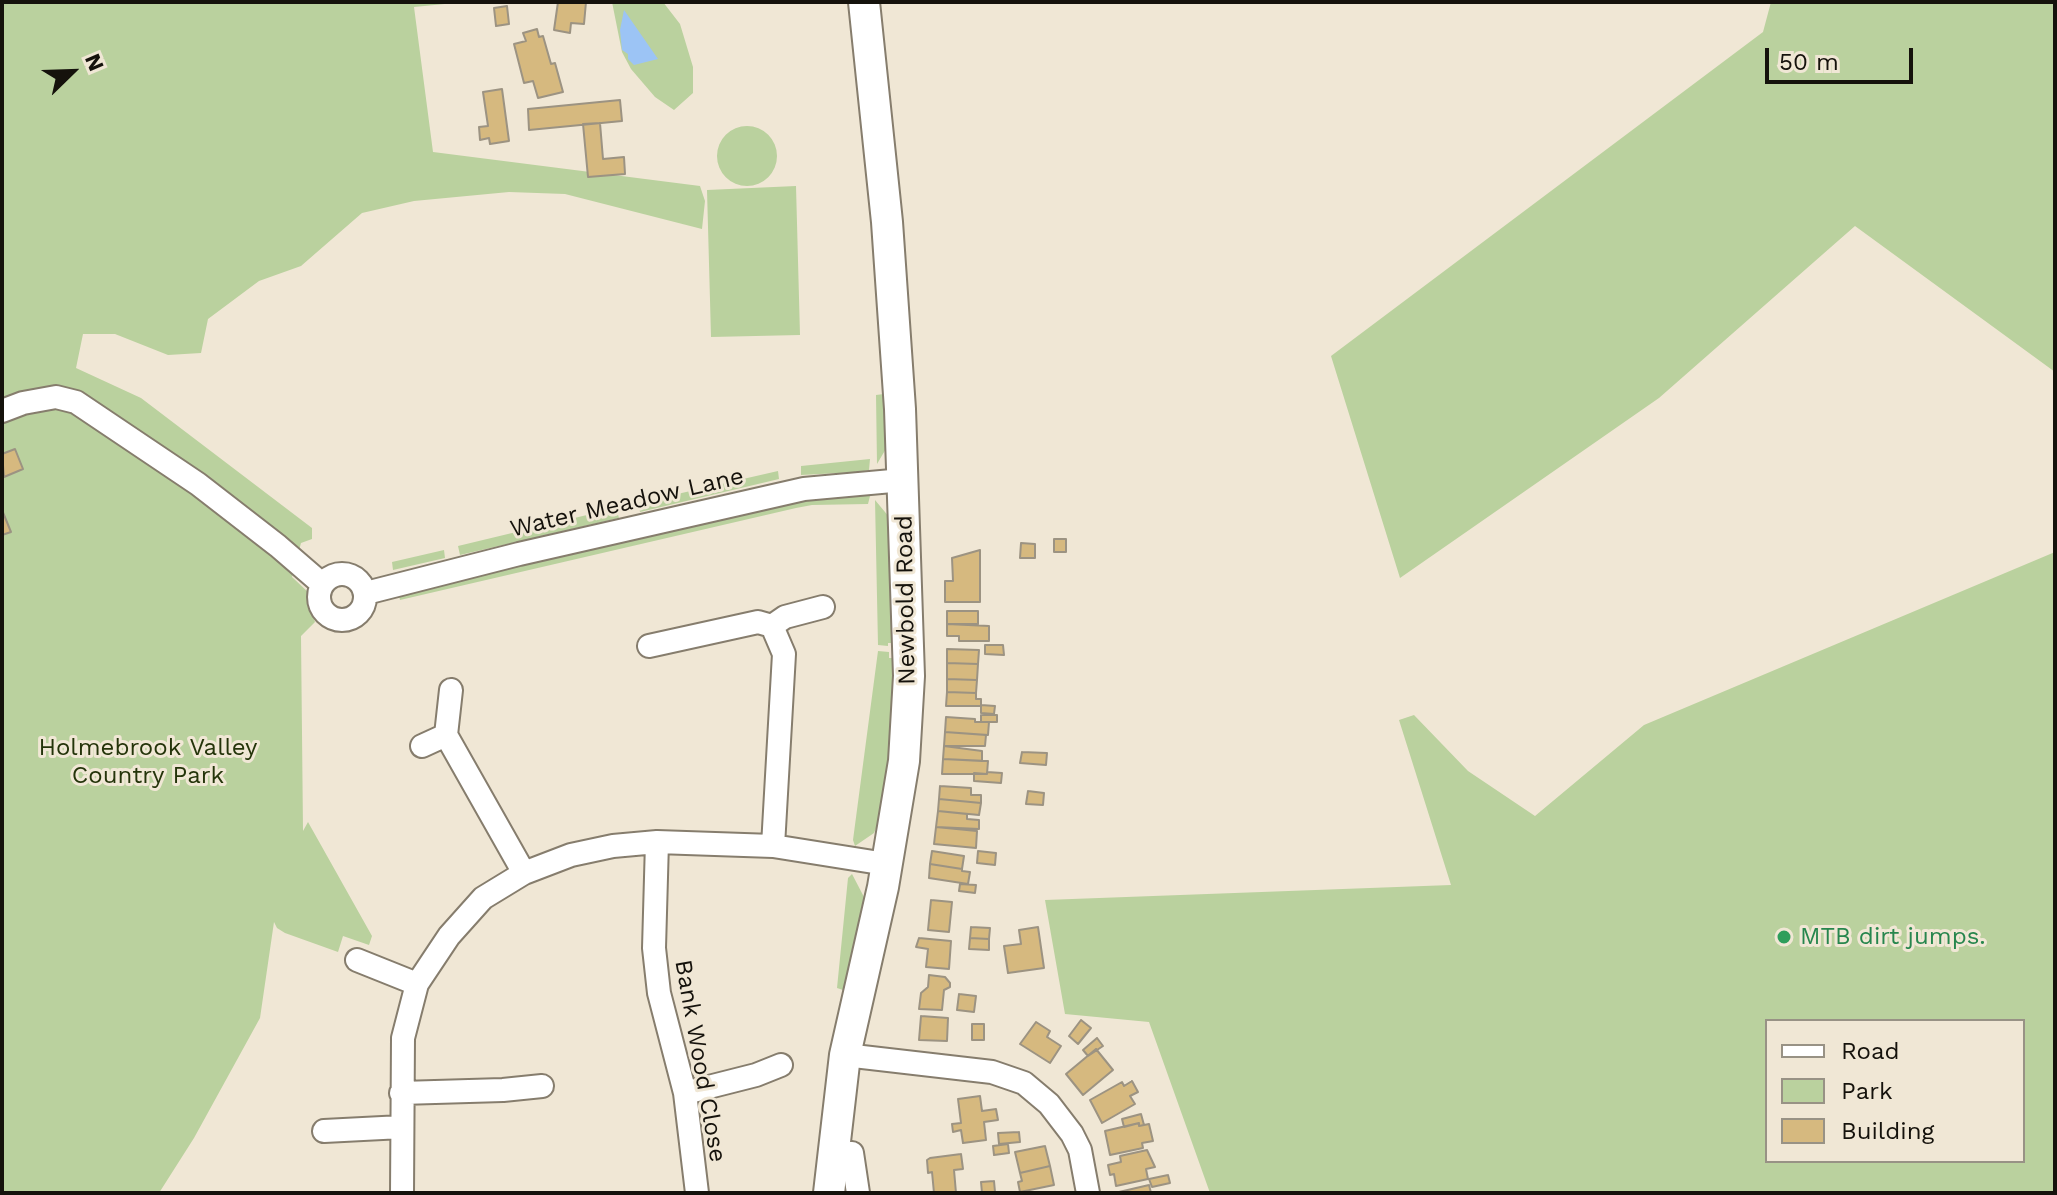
<!DOCTYPE html>
<html>
<head>
<meta charset="utf-8">
<style>
  body { margin:0 }
  #map { position:relative; width:2057px; height:1195px; overflow:hidden; background:#f0e7d5; font-family:"Work Sans",sans-serif }
  canvas { display:block }
  .frame { position:absolute; inset:0; border:4px solid #15120c; pointer-events:none }
  .legend { position:absolute; left:1765px; top:1019px; width:260px; height:144px; box-sizing:border-box; background:#f0e7d5; border:2px solid #989285; margin:0; padding:10px 14px; list-style:none; font-size:24px; color:#15120c }
  .legend li { display:flex; align-items:center; gap:16px; height:40px }
  .legend b { width:40px; border:2px solid #989285 }
  .north { position:absolute; left:32px; top:32px; width:80px; height:80px; -webkit-text-stroke:6px #f0e7d5; paint-order:stroke; rotate:67deg; font-size:22px; font-weight:700; line-height:32px; text-align:center; color:#15120c }
  .north::after { content:''; display:block; margin:auto; width:28px; height:36px; background:#15120c; clip-path:polygon(50% 0,100% 100%,50% 72%,0 100%) }
  .scale { position:absolute; left:1765px; top:48px; width:148px; height:36px; box-sizing:border-box; border:4px solid #15120c; border-top:0; padding-left:10px; font-size:24px; line-height:28px; white-space:nowrap; color:#15120c; -webkit-text-stroke:6px #f0e7d5; paint-order:stroke }
</style>
</head>
<body>
<div id="map">
<canvas width="2057" height="1195"></canvas>
<div class="frame"></div>
<ul class="legend">
<li><b style="height:10px;background:#fff"></b>Road</li>
<li><b style="height:22px;background:#bad19e"></b>Park</li>
<li><b style="height:22px;background:#d6b97f"></b>Building</li>
</ul>
<div class="north">N</div>
<div class="scale">50 m</div>
</div>
<script>
const c = document.querySelector('canvas').getContext('2d');
c.lineJoin = 'round';
function fill(path, color) { c.fillStyle = color; c.fill(path, 'evenodd'); }
const poly = rows => new Path2D(rows.map(r => 'M' + r).join(''));
function strokePath(path, color, width, dash) { c.strokeStyle = color; c.lineWidth = width; c.lineCap = dash ? 'butt' : 'round'; c.setLineDash(dash || []); c.stroke(path); }
function write(font, color, halo, rows, align = 'center') {
  c.font = font + ' "Work Sans",sans-serif'; c.lineWidth = 6; c.setLineDash([]); c.textBaseline = 'middle'; c.strokeStyle = halo; c.fillStyle = color; for (const [text, x, y, turn = 0] of rows) {
    c.save(); c.translate(x, y); c.rotate((+turn || 0) * Math.PI / 180); c.textAlign = isNaN(turn) ? turn : align; if (halo) c.strokeText(text, 0, 0); c.fillText(text, 0, 0); c.restore();
  }
}
fill(poly([
  [2,2,465,2,414,7,433,152,700,186,705,201,702,229,565,194,509,192,414,201,362,213,301,266,259,281,208,319,201,353,168,355,115,334,83,334,76,368,141,398,312,528,312,539,301,543,292,577,309,593,308,601,315,622,301,636,303,831,308,822,372,936,369,945,343,936,338,952,285,933,277,928,274,922,260,1018,194,1138,159,1193,2,1193],
  [612,2,663,2,680,24,693,67,693,93,674,110,655,97,631,69,622,52],
  [1771,2,2055,2,2055,372,1855,226,1659,398,1400,578,1331,356,1763,32],
  '717 156a30 30 0 1 1 60 0a30 30 0 1 1-60 0Z',
  [796,186,800,335,711,337,707,190],
  [884,394,887,447,877,464,876,395],
  [870,459,869,470,859,472,801,475,801,466],
  [778,471,779,479,640,512,638,503],
  [842,495,870,496,868,504,812,505,796,508,400,600,398,591,782,501],
  [875,500,890,518,894,643,888,643,888,646,878,645],
  [616,508,619,518,460,555,458,546],
  [444,550,445,558,393,570,392,562],
  [2055,552,2055,1193,1210,1193,1149,1022,1065,1014,1045,900,1451,885,1399,720,1414,715,1468,771,1535,816,1644,725],
  [1767,1021,2023,1021,2023,1161,1767,1161],
  [878,651,889,652,889,658,894,658,888,757,880,819,874,833,855,846,853,840],
  [852,874,864,897,843,990,837,988,848,878]
]), '#bad19e');
fill(poly([
  [624,10,658,59,634,65,628,59,628,54,622,50,620,30]
]), '#9cc4f5');
const building = poly([
  [558,2,586,2,584,24,571,23,570,33,554,30,558,2],
  [507,6,509,24,496,26,494,8,507,6],
  [537,29,539,37,543,36,551,64,555,63,563,92,538,98,533,81,524,83,514,44,526,41,523,33,537,29],
  [502,89,509,141,490,144,489,138,480,140,479,127,488,126,483,92,502,89],
  [620,100,622,121,529,130,528,109,620,100],
  [600,123,603,159,624,157,625,174,588,177,583,124,600,123],
  [15,449,23,469,4,477,2,454,15,449],
  [2,510,11,532,2,535,2,510],
  [1054,539,1066,539,1066,552,1054,552,1054,539],
  [1021,543,1035,544,1035,558,1020,558,1021,543],
  [980,550,980,602,945,602,945,581,953,581,952,558,980,550],
  [947,611,978,611,978,624,947,624,947,611],
  [947,624,989,626,989,641,959,641,959,636,947,636,947,624],
  [985,645,1003,645,1004,655,985,654,985,645],
  [947,649,979,650,978,664,947,663,947,649],
  [947,663,978,664,977,680,947,679,947,663],
  [947,679,977,680,976,693,947,692,947,679],
  [947,692,976,693,976,699,981,699,981,706,946,706,947,692],
  [981,705,995,706,994,714,981,713,981,705],
  [981,715,997,715,997,722,981,722,981,715],
  [946,717,975,719,975,722,989,722,988,735,945,732,946,717],
  [945,732,986,735,985,746,944,746,945,732],
  [944,746,982,751,982,761,943,759,944,746],
  [1022,752,1047,753,1046,765,1020,763,1022,752],
  [943,759,988,761,987,774,942,774,943,759],
  [987,772,1002,773,1001,783,974,781,974,773,987,774,987,772],
  [940,786,971,788,971,795,981,795,981,803,939,799,940,786],
  [1028,791,1044,793,1043,805,1026,804,1028,791],
  [939,799,981,803,979,815,938,811,939,799],
  [938,811,967,814,967,819,979,820,979,829,936,827,938,811],
  [936,827,977,831,976,848,934,844,936,827],
  [932,851,964,856,962,869,930,864,932,851],
  [978,851,996,853,995,865,977,863,978,851],
  [930,864,962,869,962,871,970,872,968,884,929,878,930,864],
  [960,884,976,885,975,893,959,891,960,884],
  [931,900,952,902,949,932,928,930,931,900],
  [971,927,990,928,989,939,970,938,971,927],
  [1038,927,1044,968,1008,973,1004,946,1021,944,1019,930,1038,927],
  [919,938,951,941,949,969,926,967,928,949,916,947,919,938],
  [970,938,989,939,989,950,969,949,970,938],
  [929,975,945,977,950,983,950,987,944,990,942,1010,919,1009,921,993,928,987,929,975],
  [959,994,976,996,974,1012,957,1010,959,994],
  [921,1016,948,1018,947,1041,919,1040,921,1016],
  [1081,1020,1091,1028,1078,1044,1069,1036,1081,1020],
  [1036,1022,1050,1031,1047,1037,1061,1046,1050,1063,1020,1044,1036,1022],
  [972,1024,984,1024,984,1040,972,1040,972,1024],
  [1097,1038,1103,1046,1088,1056,1083,1050,1097,1038],
  [1096,1049,1113,1070,1083,1095,1066,1074,1096,1049],
  [1132,1081,1138,1092,1130,1096,1135,1104,1102,1123,1090,1100,1122,1082,1124,1086,1132,1081],
  [980,1096,982,1111,996,1109,998,1120,984,1122,986,1140,963,1143,961,1130,953,1132,952,1124,961,1123,958,1099,980,1096],
  [1141,1114,1144,1125,1139,1126,1139,1123,1124,1127,1122,1119,1141,1114],
  [1139,1123,1139,1126,1149,1124,1153,1141,1142,1143,1143,1148,1110,1155,1105,1131,1139,1123],
  [1019,1132,1020,1142,999,1144,998,1133,1019,1132],
  [1008,1144,1009,1153,994,1155,993,1146,1008,1144],
  [1045,1146,1050,1166,1020,1173,1015,1152,1045,1146],
  [1147,1150,1155,1167,1146,1169,1148,1179,1116,1186,1114,1174,1110,1175,1108,1165,1121,1162,1120,1156,1147,1150],
  [961,1154,963,1169,954,1170,956,1193,934,1193,932,1172,928,1173,927,1160,930,1158,961,1154],
  [1050,1166,1054,1185,1020,1192,1018,1182,1022,1181,1020,1173,1050,1166],
  [1168,1175,1170,1183,1152,1187,1149,1179,1168,1175],
  [994,1181,995,1192,982,1193,981,1182,994,1181],
  [1149,1185,1151,1193,1119,1193,1119,1192,1149,1185]
]);
fill(building, '#d6b97f');
strokePath(building, '#9c9382', 2);
const street = poly([
  [2,411,23,403,56,397,76,402,198,484,278,546,322,584],
  '319 597a23 23 0 1 1 46 0a23 23 0 1 1-46 0Z',
  [366,593,519,554,804,489,903,480],
  [772,626,784,654,773,846],
  [649,646,758,622,772,626,785,617,823,607],
  [451,690,446,735,524,873],
  [422,746,446,735],
  [657,842,654,948,659,993,685,1093,697,1193],
  [357,960,417,984],
  [845,1055,992,1072,1024,1083,1049,1104,1072,1134,1080,1150,1088,1193],
  [401,1093,503,1090,542,1086],
  [685,1093,756,1075,781,1065],
  [324,1131,402,1127],
  [852,1153,858,1193],
  [402,1193,403,1038,417,984,449,936,483,898,524,873,571,855,613,846,657,842,773,846,886,864]
]);
const secondary = poly([
  [829,1193,845,1055,883,887,904,761,909,676,900,409,887,222,864,2]
]);
strokePath(street, '#867d6d', 26);
strokePath(secondary, '#867d6d', 34);
strokePath(street, '#fff', 22);
strokePath(secondary, '#fff', 30);
for (const [x, y, r, color] of [
  [1784,937,8,"#2e9e5b"]
]) { const dot = new Path2D(); dot.arc(x, y, r, 0, 2 * Math.PI); c.fillStyle = color; c.fill(dot); strokePath(dot, '#f0e7d5', 3); }
write('24px', '#15120c', '#f0e7d5', [
  ["Water Meadow Lane",627,503,-13],
  ["Newbold Road",906,600,-91],
  ["Bank Wood Close",700,1061,80]
]);
write('24px', '#24340a', '#f0e7d5', [
  ["Holmebrook Valley",148,748],
  ["Country Park",148,776]
]);
write('24px', '#27864d', '#f0e7d5', [
  ["MTB dirt jumps.",1800,937]
], 'left');
</script>
</body>
</html>
